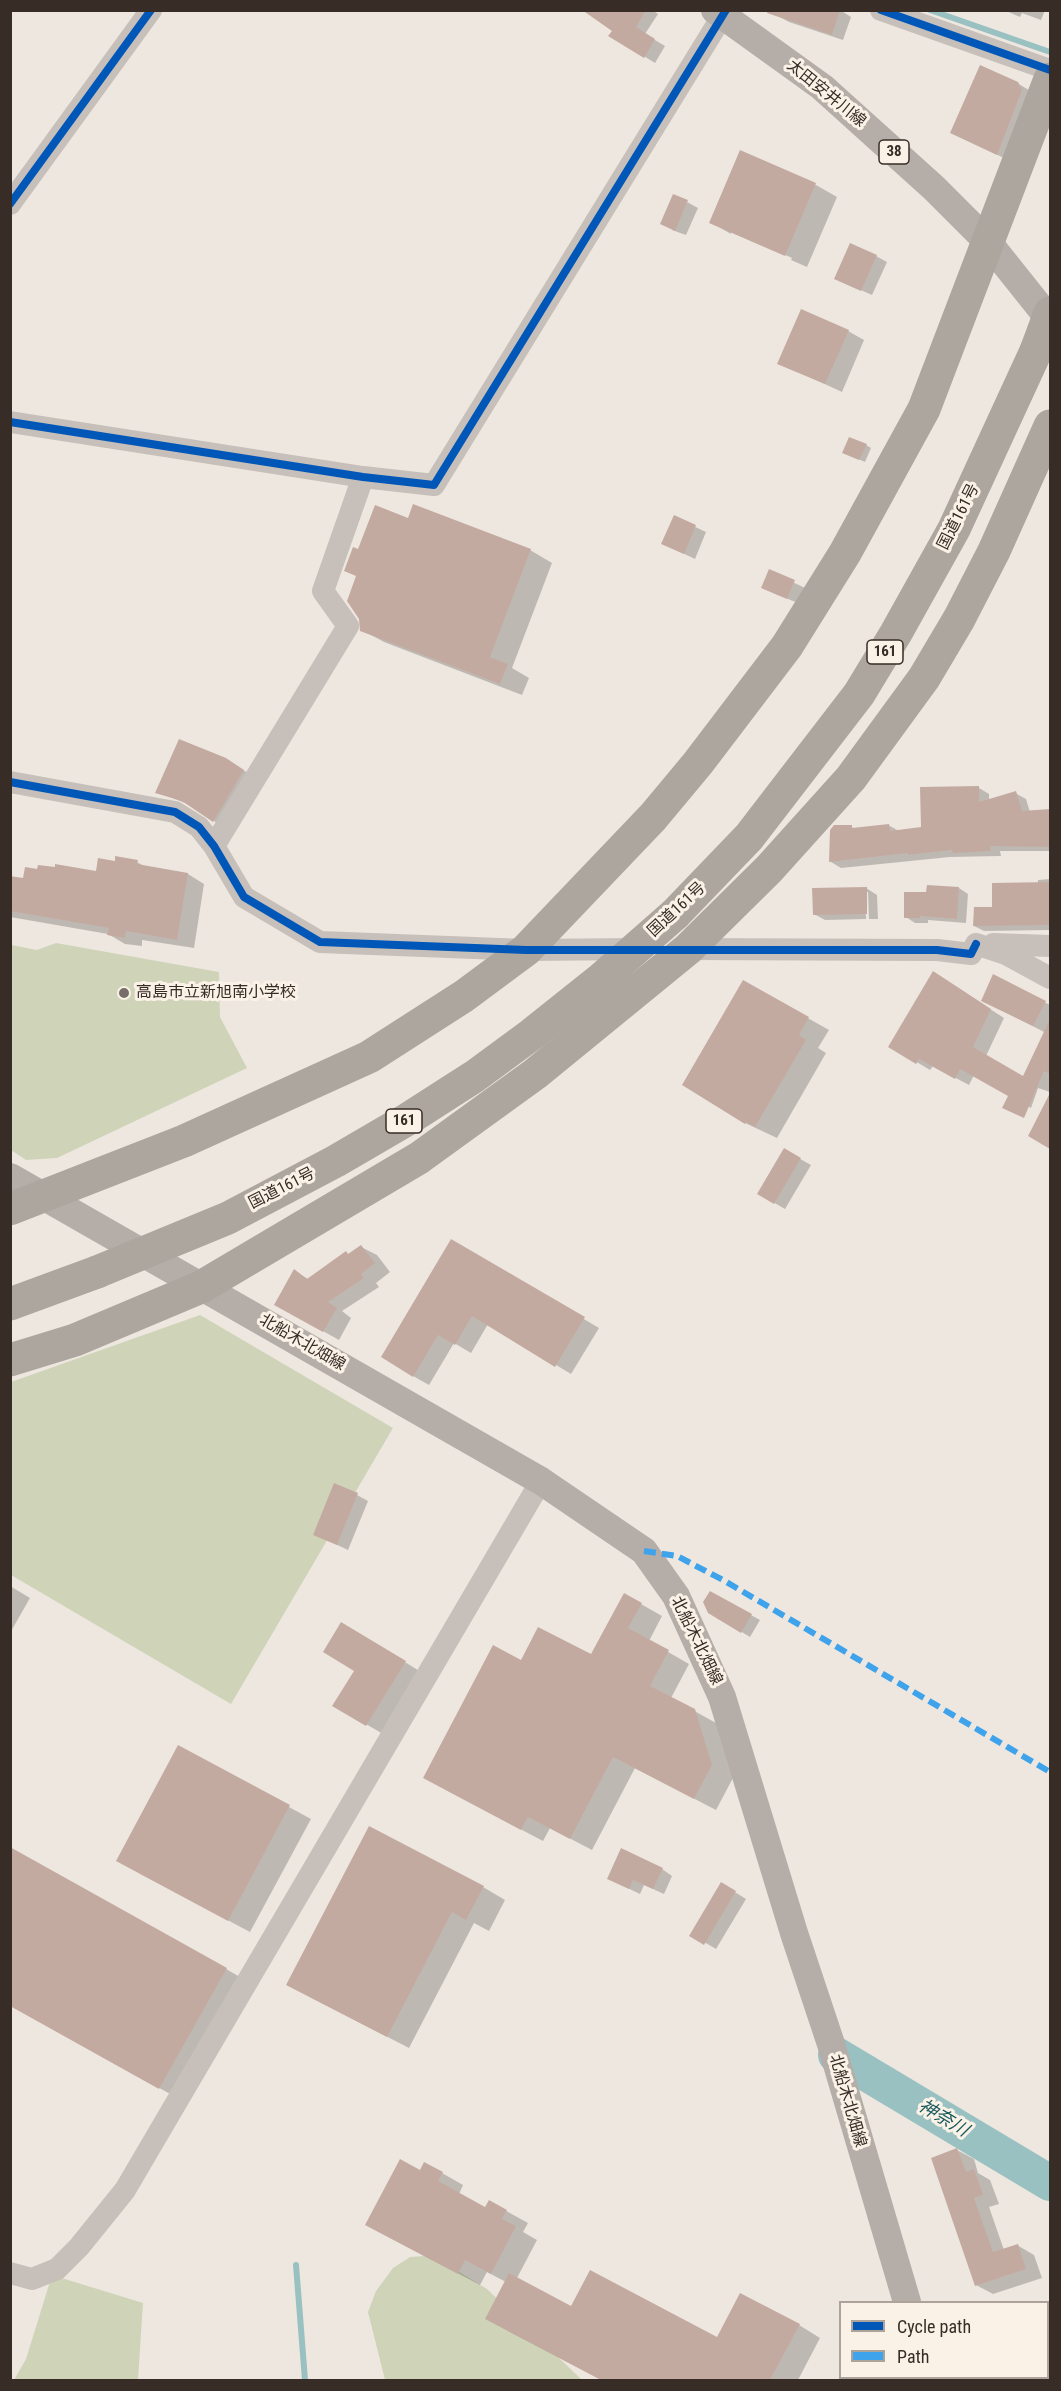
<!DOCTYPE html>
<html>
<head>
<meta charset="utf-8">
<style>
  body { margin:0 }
  #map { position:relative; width:1061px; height:2391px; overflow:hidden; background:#eee7e0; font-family:"Roboto Condensed",sans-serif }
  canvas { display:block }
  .frame { position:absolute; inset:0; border:12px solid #382c27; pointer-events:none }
  .legend { position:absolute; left:839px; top:2301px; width:210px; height:78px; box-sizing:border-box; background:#fbf2e7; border:2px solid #ada39a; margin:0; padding:8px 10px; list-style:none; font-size:18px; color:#382c27 }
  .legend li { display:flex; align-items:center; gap:12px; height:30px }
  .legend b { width:30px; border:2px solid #ada39a }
</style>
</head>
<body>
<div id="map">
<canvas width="1061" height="2391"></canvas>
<div class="frame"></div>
<ul class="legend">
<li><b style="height:8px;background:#0057b8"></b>Cycle path</li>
<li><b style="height:8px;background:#3fa3eb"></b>Path</li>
</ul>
</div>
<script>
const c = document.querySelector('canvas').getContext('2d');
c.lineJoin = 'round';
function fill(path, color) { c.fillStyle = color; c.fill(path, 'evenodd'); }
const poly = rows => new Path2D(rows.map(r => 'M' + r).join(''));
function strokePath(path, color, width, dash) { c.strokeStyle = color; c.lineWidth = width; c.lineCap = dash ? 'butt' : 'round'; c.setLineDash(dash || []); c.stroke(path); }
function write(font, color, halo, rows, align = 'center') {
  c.font = font + ' "Roboto Condensed","Noto Sans JP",sans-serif'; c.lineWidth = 6; c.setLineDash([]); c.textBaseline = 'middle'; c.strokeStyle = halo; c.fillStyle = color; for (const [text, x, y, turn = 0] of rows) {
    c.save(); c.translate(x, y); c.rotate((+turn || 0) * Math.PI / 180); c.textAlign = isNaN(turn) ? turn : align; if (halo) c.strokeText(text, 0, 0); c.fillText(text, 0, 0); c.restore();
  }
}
fill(poly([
  [56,943,219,972,220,1017,247,1068,57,1158,26,1160,11,1150,11,945,37,950],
  [200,1315,393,1428,231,1704,11,1575,11,1382],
  [425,2256,448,2265,487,2289,582,2380,385,2380,368,2312,376,2291,393,2268,410,2257],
  [52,2275,143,2303,138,2380,14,2380,26,2359]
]), '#cfd4b9');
fill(poly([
  [585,10,652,10,658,14,645,34,665,46,655,63,610,35,614,30],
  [780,10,840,10,851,17,843,40,789,22,778,16],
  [1004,10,1045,10,1041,20,1022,13,1020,17],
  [1017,83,1034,93,1014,163,951,132],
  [741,152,816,185,837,197,807,267,791,260,792,258,731,231,731,234,710,222],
  [687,202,698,208,686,235,672,230],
  [876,256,887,262,872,295,847,284],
  [848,331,864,340,842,392,779,363],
  [866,445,871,448,865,462,849,455],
  [413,506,530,550,552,563,512,668,529,678,522,695,384,642,362,630,357,577,408,520],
  [674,517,706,532,695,559,663,544],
  [770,571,805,588,798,603,773,593],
  [237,766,254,777,223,827,190,805,157,792],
  [979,788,989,794,989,801,1015,793,1026,799,1030,812,1050,811,1050,851,1000,851,1001,856,950,857,841,868,831,862,851,827,856,829,888,825,899,831,922,828],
  [116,862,137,862,147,868,188,874,204,884,194,948,142,940,142,946,125,944,108,934,10,917,10,877,24,880,39,870,97,872],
  [1050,879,1050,930,984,931,974,926,994,909,1038,883,1038,880],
  [866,888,877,895,878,919,869,919,868,892,865,892,866,919,825,920,814,914],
  [959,888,968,894,966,923,928,920,928,923,915,923,906,917,928,894],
  [994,976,1050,1005,1050,1035,999,1009],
  [947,981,1004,1018,986,1056,1024,1078,1041,1043,1050,1047,1050,1092,1038,1088,1031,1108,974,1075,969,1085,933,1066,930,1070,890,1046],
  [744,982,829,1030,818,1048,826,1053,777,1138,745,1123],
  [784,1150,811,1165,785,1209,759,1194],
  [452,1241,599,1328,571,1374,488,1324,471,1353,454,1343,429,1385,413,1376],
  [361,1247,377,1255,390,1272,376,1283,379,1287,342,1311,351,1318,339,1340,276,1305,294,1271,308,1279],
  [357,1495,368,1501,348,1550,314,1534],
  [10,1586,30,1598,10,1633],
  [711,1593,760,1620,750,1637,709,1612],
  [625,1595,662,1616,649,1641,689,1664,671,1698,716,1723,733,1778,716,1810,635,1768,592,1850,550,1828,543,1841,446,1790,522,1662,591,1656],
  [358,1633,421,1672,383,1734,335,1706,356,1670],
  [179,1747,311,1819,250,1932,139,1873],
  [662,1869,672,1876,664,1894,644,1885,640,1894,619,1884],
  [722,1884,746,1899,716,1949,692,1935],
  [483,1887,505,1900,489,1931,474,1923,409,2048,310,1997],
  [226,1969,247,1981,181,2100,10,2005],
  [957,2150,974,2159,978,2173,990,2180,999,2204,989,2207,1004,2250,1017,2245,1034,2255,1042,2278,993,2294,976,2285],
  [421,2172,442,2173,463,2185,459,2194,486,2209,490,2202,528,2223,523,2232,537,2240,517,2278,572,2308,718,2339,799,2325,820,2338,798,2380,602,2380,508,2331,506,2282,487,2272,480,2285,389,2237]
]), '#0003');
strokePath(poly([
  [930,10,1050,52],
  [296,2265,305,2380]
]), '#9ac1c1', 6);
strokePath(poly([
  [836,2055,1050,2183]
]), '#9ac1c1', 36);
fill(poly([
  [582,10,646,10,636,27,655,39,644,58,608,36,612,31],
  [768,10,840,10,832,35,767,13],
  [980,65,1018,82,1022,90,997,155,950,133],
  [740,150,816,183,785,256,709,223],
  [673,194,688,200,675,231,660,224],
  [850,243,877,255,861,291,834,279],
  [801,309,849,330,825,384,777,364],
  [849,437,867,444,859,460,842,453],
  [413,504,531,549,490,657,508,664,500,684,360,631,359,619,347,601,356,576,344,571,353,547,358,549,375,505,408,518],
  [674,515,696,525,684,554,661,544],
  [769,569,795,580,787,599,761,588],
  [179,739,226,758,244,770,213,822,182,801,155,793],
  [979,786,979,802,1016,791,1022,811,1050,809,1050,847,990,846,991,851,953,853,952,850,908,855,908,853,829,862,830,830,834,825,852,825,852,828,889,824,890,831,921,827,920,787],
  [115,856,138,860,137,864,188,873,177,940,126,931,125,938,107,935,109,928,10,911,10,876,23,878,25,867,37,869,38,865,55,867,55,864,96,871,98,858,115,861],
  [1050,882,1050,925,973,926,974,907,992,907,992,883],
  [927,885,959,887,957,919,920,916,920,918,904,918,904,892,926,892],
  [867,887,867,914,813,915,812,888],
  [933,971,991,1009,973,1047,1023,1076,1050,1019,1050,1074,1044,1071,1024,1118,1002,1108,1008,1096,960,1069,955,1079,919,1059,916,1064,888,1047],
  [993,974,1046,1001,1033,1026,981,1001],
  [743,980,809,1017,799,1035,806,1040,755,1127,746,1122,745,1124,682,1085],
  [1050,1093,1050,1149,1028,1136],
  [784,1148,801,1158,774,1204,757,1194],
  [451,1239,585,1317,555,1367,472,1316,455,1345,438,1335,413,1377,381,1357],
  [361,1245,375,1263,361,1274,364,1278,328,1302,337,1308,323,1332,274,1305,294,1269,307,1279,346,1251,348,1254],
  [334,1483,358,1493,337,1545,313,1535],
  [710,1591,752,1614,741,1633,708,1613,703,1602],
  [624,1593,642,1603,628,1628,669,1650,650,1686,695,1709,712,1765,694,1799,613,1757,570,1839,528,1817,521,1830,423,1778,493,1645,521,1660,538,1627,591,1654],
  [341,1622,406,1661,366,1726,332,1706,354,1671,323,1652],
  [178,1745,290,1805,228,1921,116,1861],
  [369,1826,484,1886,466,1920,452,1912,387,2037,286,1985],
  [10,1847,227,1968,159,2089,10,2006],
  [621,1848,663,1868,653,1889,633,1880,629,1889,607,1879],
  [721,1882,736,1891,704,1945,689,1936],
  [957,2148,966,2172,974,2169,983,2195,974,2198,993,2252,1018,2244,1026,2269,975,2286,931,2158],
  [400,2159,420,2170,424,2162,443,2172,438,2181,485,2207,489,2200,507,2210,502,2219,516,2226,491,2274,465,2260,458,2274,365,2225],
  [590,2270,717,2337,740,2293,800,2324,770,2380,601,2380,485,2319,509,2273,571,2306]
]), '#c3aaa0');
strokePath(poly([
  [881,10,1050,70],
  [10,204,151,10],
  [10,422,363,477,434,485,726,10],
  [10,782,175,812,199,827,214,846,244,897,320,942,526,950,640,949],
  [214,846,348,626,323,591,363,477],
  [976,944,1006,954,1050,978],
  [993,944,1050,946],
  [682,949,937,950,971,954,976,944],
  [10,2273,32,2279,57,2269,79,2247,125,2190,541,1481]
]), '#c7bfb9', 22);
strokePath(poly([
  [715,10,822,87,934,188,987,241,1050,320],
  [10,1177,541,1481,644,1551,676,1596,722,1697,794,1933,831,2044,907,2302],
  [929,2378,930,2380]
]), '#b5ada8', 28);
strokePath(poly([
  [675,914,749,837,859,694,896,633,954,529,1036,351],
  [10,1209,184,1141,369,1057,464,996,526,950,653,817,698,763,787,646,845,553,924,409,1050,79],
  [10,1304,97,1272],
  [10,1360,75,1340,201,1287,419,1158,535,1074,688,949,769,869,851,778,924,678,959,619,994,551,1050,426]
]), '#ada69f', 33);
strokePath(poly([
  [1036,351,1050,313],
  [97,1272,228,1218,336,1161,408,1119,475,1076,532,1034,601,979,675,914]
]), '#ada69f', 33);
strokePath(poly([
  [644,1551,677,1556,723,1580,1050,1772]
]), '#3fa3eb', 6, [12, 6]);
strokePath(poly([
  [881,10,1050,70],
  [10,204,151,10],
  [10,422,363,477,434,485,726,10],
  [10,782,175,812,199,827,214,846,244,897,320,942,526,950,937,950,971,954,976,944]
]), '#0057b8', 8);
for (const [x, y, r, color] of [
  [124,993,6,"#786d68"]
]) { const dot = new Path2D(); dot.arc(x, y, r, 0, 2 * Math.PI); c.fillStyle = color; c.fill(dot); strokePath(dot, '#fbf2e7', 2); }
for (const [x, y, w] of [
  [894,152,30],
  [885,652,36],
  [404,1121,36]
]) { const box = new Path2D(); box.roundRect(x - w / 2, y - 12, w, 24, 4.5); c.fillStyle = '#fbf2e7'; c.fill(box); strokePath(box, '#382c27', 1.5); }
write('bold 15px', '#382c27', null, [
  ["38",894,152],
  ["161",885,652],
  ["161",404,1121]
]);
write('16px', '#382c27', '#fbf2e7', [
  ["太田安井川線",826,94,39],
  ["国道161号",959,517,-63],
  ["国道161号",677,910,-43],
  ["国道161号",282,1189,-27],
  ["北船木北畑線",302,1343,30],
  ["北船木北畑線",696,1641,64],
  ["北船木北畑線",847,2101,74]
]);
write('16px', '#382c27', '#fbf2e7', [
  ["高島市立新旭南小学校",136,993]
], 'left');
write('italic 18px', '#18595d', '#fbf2e7', [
  ["神奈川",943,2119,31]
]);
</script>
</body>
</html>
